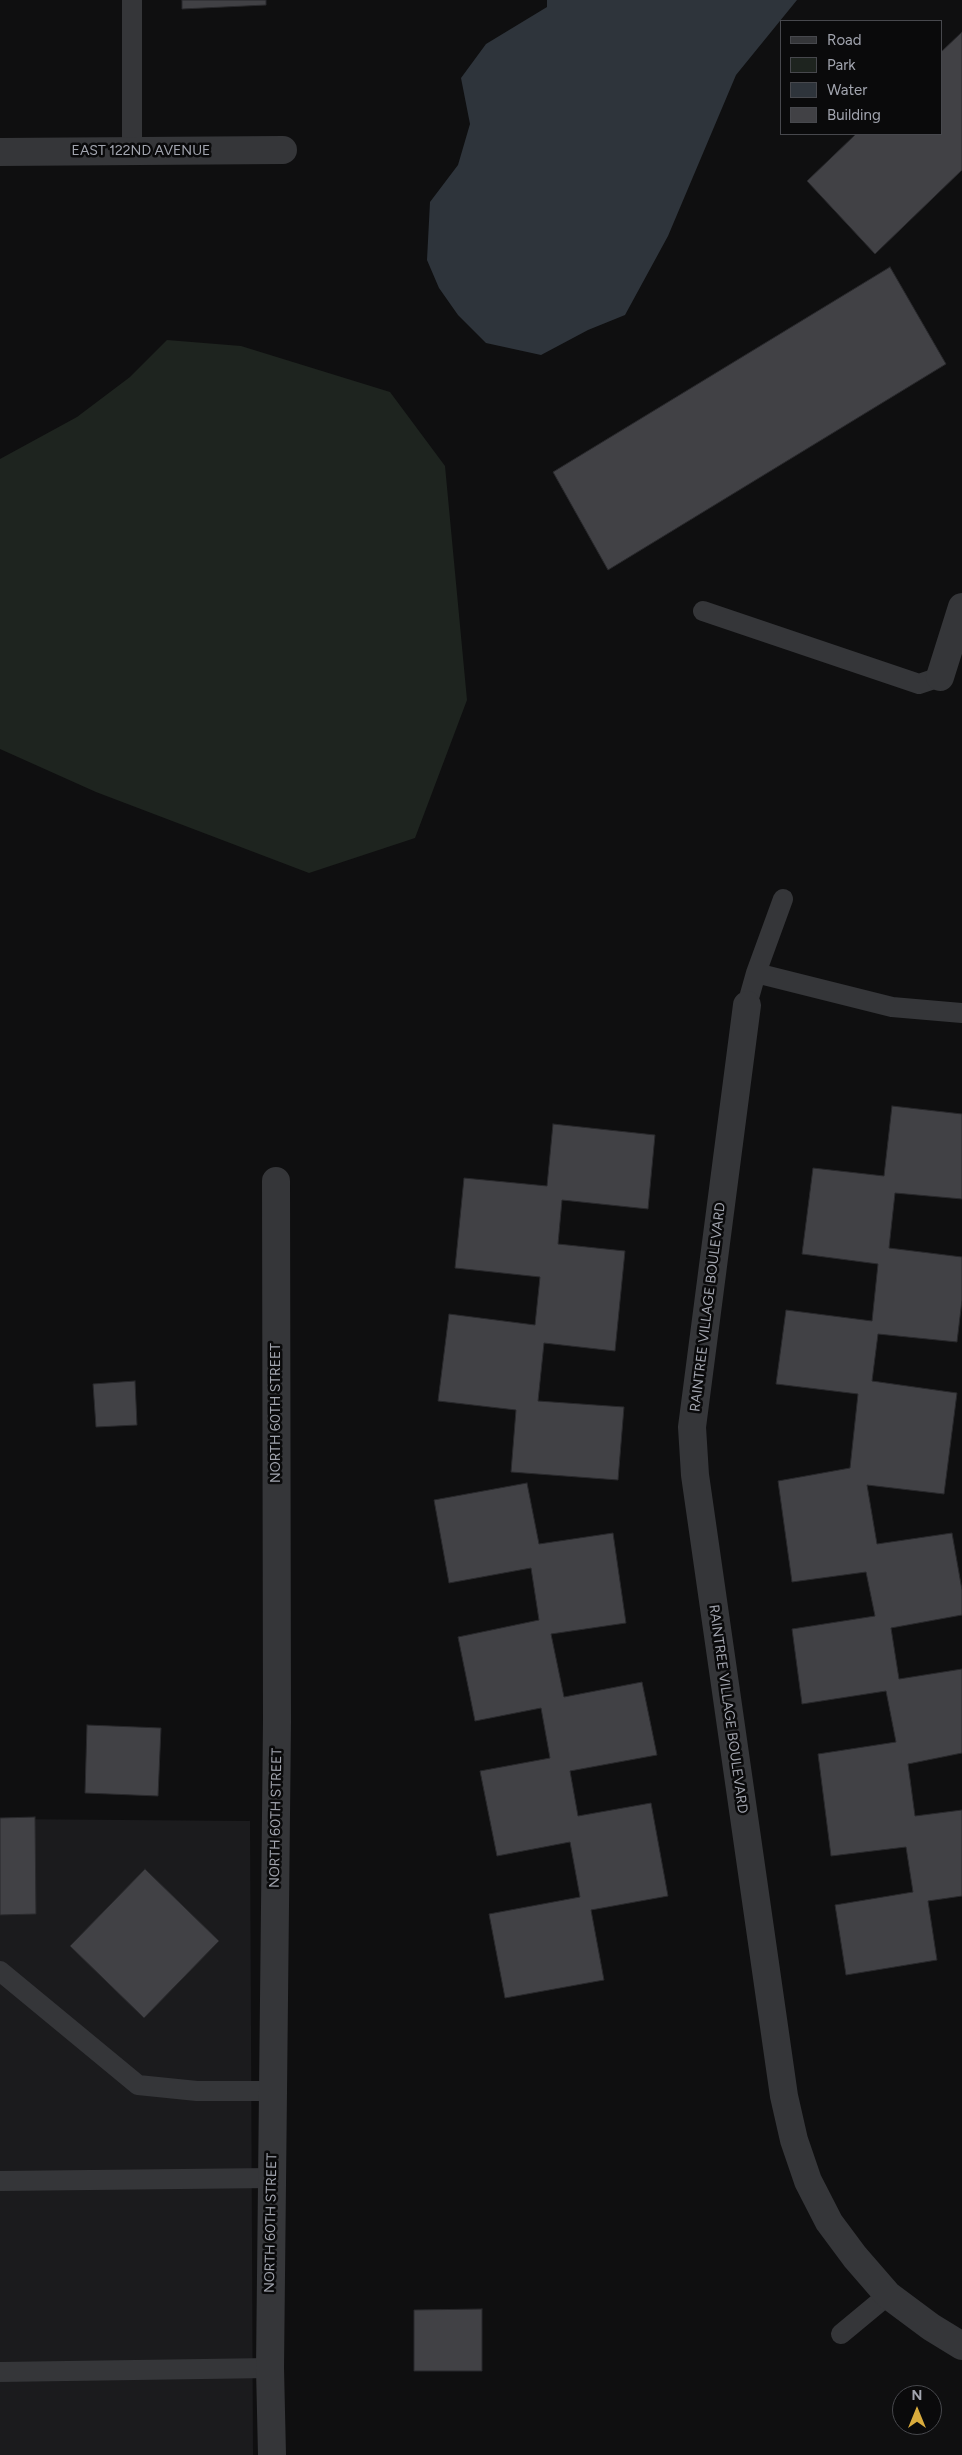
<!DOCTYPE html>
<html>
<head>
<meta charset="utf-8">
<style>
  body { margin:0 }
  #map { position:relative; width:962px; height:2455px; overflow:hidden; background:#0f0f10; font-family:Figtree,sans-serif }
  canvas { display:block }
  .legend { position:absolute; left:780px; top:20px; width:162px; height:115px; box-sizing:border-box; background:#0a0a0b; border:1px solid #47484d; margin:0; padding:6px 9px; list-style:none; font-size:15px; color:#a2a5af }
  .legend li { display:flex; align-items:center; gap:10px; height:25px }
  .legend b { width:25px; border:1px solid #47484d }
  .north { position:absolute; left:892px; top:2385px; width:50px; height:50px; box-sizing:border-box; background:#0a0a0b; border:1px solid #47484d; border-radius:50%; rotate:0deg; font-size:14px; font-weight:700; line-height:20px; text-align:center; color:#a2a5af }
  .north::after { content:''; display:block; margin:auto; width:18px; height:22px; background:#daac3d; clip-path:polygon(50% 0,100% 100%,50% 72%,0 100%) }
</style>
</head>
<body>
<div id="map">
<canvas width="962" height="2455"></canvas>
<ul class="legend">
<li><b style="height:6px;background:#353639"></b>Road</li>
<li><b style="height:14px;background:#1e241f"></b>Park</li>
<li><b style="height:14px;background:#2e343b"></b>Water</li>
<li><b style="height:14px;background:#414145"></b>Building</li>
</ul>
<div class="north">N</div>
</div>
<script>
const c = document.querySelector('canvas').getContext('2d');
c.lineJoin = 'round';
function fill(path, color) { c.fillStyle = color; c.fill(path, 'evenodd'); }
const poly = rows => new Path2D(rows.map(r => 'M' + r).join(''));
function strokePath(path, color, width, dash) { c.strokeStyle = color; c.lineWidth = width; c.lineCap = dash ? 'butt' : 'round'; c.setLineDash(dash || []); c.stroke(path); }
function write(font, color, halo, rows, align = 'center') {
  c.font = font + ' Figtree,sans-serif'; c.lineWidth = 5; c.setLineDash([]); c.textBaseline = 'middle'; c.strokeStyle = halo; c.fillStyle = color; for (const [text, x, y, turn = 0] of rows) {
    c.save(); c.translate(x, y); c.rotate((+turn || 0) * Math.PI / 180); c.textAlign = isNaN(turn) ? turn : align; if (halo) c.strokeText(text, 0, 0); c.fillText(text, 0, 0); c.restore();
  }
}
fill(poly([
  [0,1819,250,1821,253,2455,0,2455]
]), '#1b1b1d');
fill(poly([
  [167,340,241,346,390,392,445,466,467,700,415,838,309,873,96,792,0,749,0,459,77,417,130,377]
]), '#1e241f');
fill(poly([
  [547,0,797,0,736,75,668,236,625,315,588,330,541,355,486,343,458,315,439,288,427,260,430,202,458,165,470,124,461,78,486,44,547,7]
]), '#2e343b');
const building = poly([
  [182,0,266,0,266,5,182,9,182,0],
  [962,32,962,170,875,254,807,181,856,134,941,134,941,52,962,32],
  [890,267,946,364,608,570,553,472,890,267],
  [892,1106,962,1114,962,1199,895,1193,889,1248,962,1257,962,1300,957,1342,878,1334,872,1381,957,1393,944,1494,867,1485,877,1544,952,1533,962,1590,962,1615,891,1628,899,1679,962,1669,962,1753,908,1764,915,1816,962,1810,962,1896,928,1901,937,1960,846,1975,835,1905,913,1892,906,1847,831,1856,818,1754,896,1742,886,1691,802,1704,792,1629,875,1616,866,1572,792,1582,778,1481,850,1468,858,1394,776,1384,786,1310,872,1321,878,1264,802,1254,813,1168,884,1176,892,1106],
  [553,1124,655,1135,648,1209,562,1200,558,1244,625,1251,615,1351,544,1343,538,1401,624,1407,618,1480,511,1472,516,1410,438,1401,449,1314,535,1325,540,1277,455,1268,464,1178,547,1186,553,1124],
  [135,1381,137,1425,96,1427,93,1384,135,1381],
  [527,1483,539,1544,613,1533,626,1623,551,1634,564,1697,642,1682,657,1755,570,1771,578,1816,651,1803,668,1896,591,1910,604,1980,505,1998,489,1914,580,1897,570,1842,497,1856,480,1771,550,1758,541,1708,475,1721,458,1637,539,1620,531,1568,449,1583,434,1500,527,1483],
  [87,1725,161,1728,158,1796,85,1793,87,1725],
  [35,1817,36,1914,0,1915,0,1818,35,1817],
  [145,1869,219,1941,144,2018,70,1946,145,1869],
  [482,2309,482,2371,414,2371,414,2310,482,2309]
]);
fill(building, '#414145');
strokePath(building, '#29292c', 1);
strokePath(poly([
  [132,0,132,151],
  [703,611,919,684,940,677],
  [756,973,892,1007,962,1013],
  [747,1005,756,973,783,899],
  [0,1971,138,2085,197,2091,273,2091],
  [0,2181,272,2178],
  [841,2334,888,2295],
  [0,2372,270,2368]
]), '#353639', 20);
strokePath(poly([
  [0,152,283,150],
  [940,677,962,607],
  [747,1005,692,1427,695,1475,784,2096,794,2140,808,2181,829,2222,855,2257,888,2295,931,2327,962,2346],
  [272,2455,270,2368,277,1722,276,1181]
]), '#353639', 28);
write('14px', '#a2a5af', '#0a0a0b', [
  ["EAST 122ND AVENUE",141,151],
  ["RAINTREE VILLAGE BOULEVARD",708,1307,-83],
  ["NORTH 60TH STREET",276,1413,-90],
  ["RAINTREE VILLAGE BOULEVARD",728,1709,82],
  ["NORTH 60TH STREET",276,1818,-89],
  ["NORTH 60TH STREET",271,2223,-89]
]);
</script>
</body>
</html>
